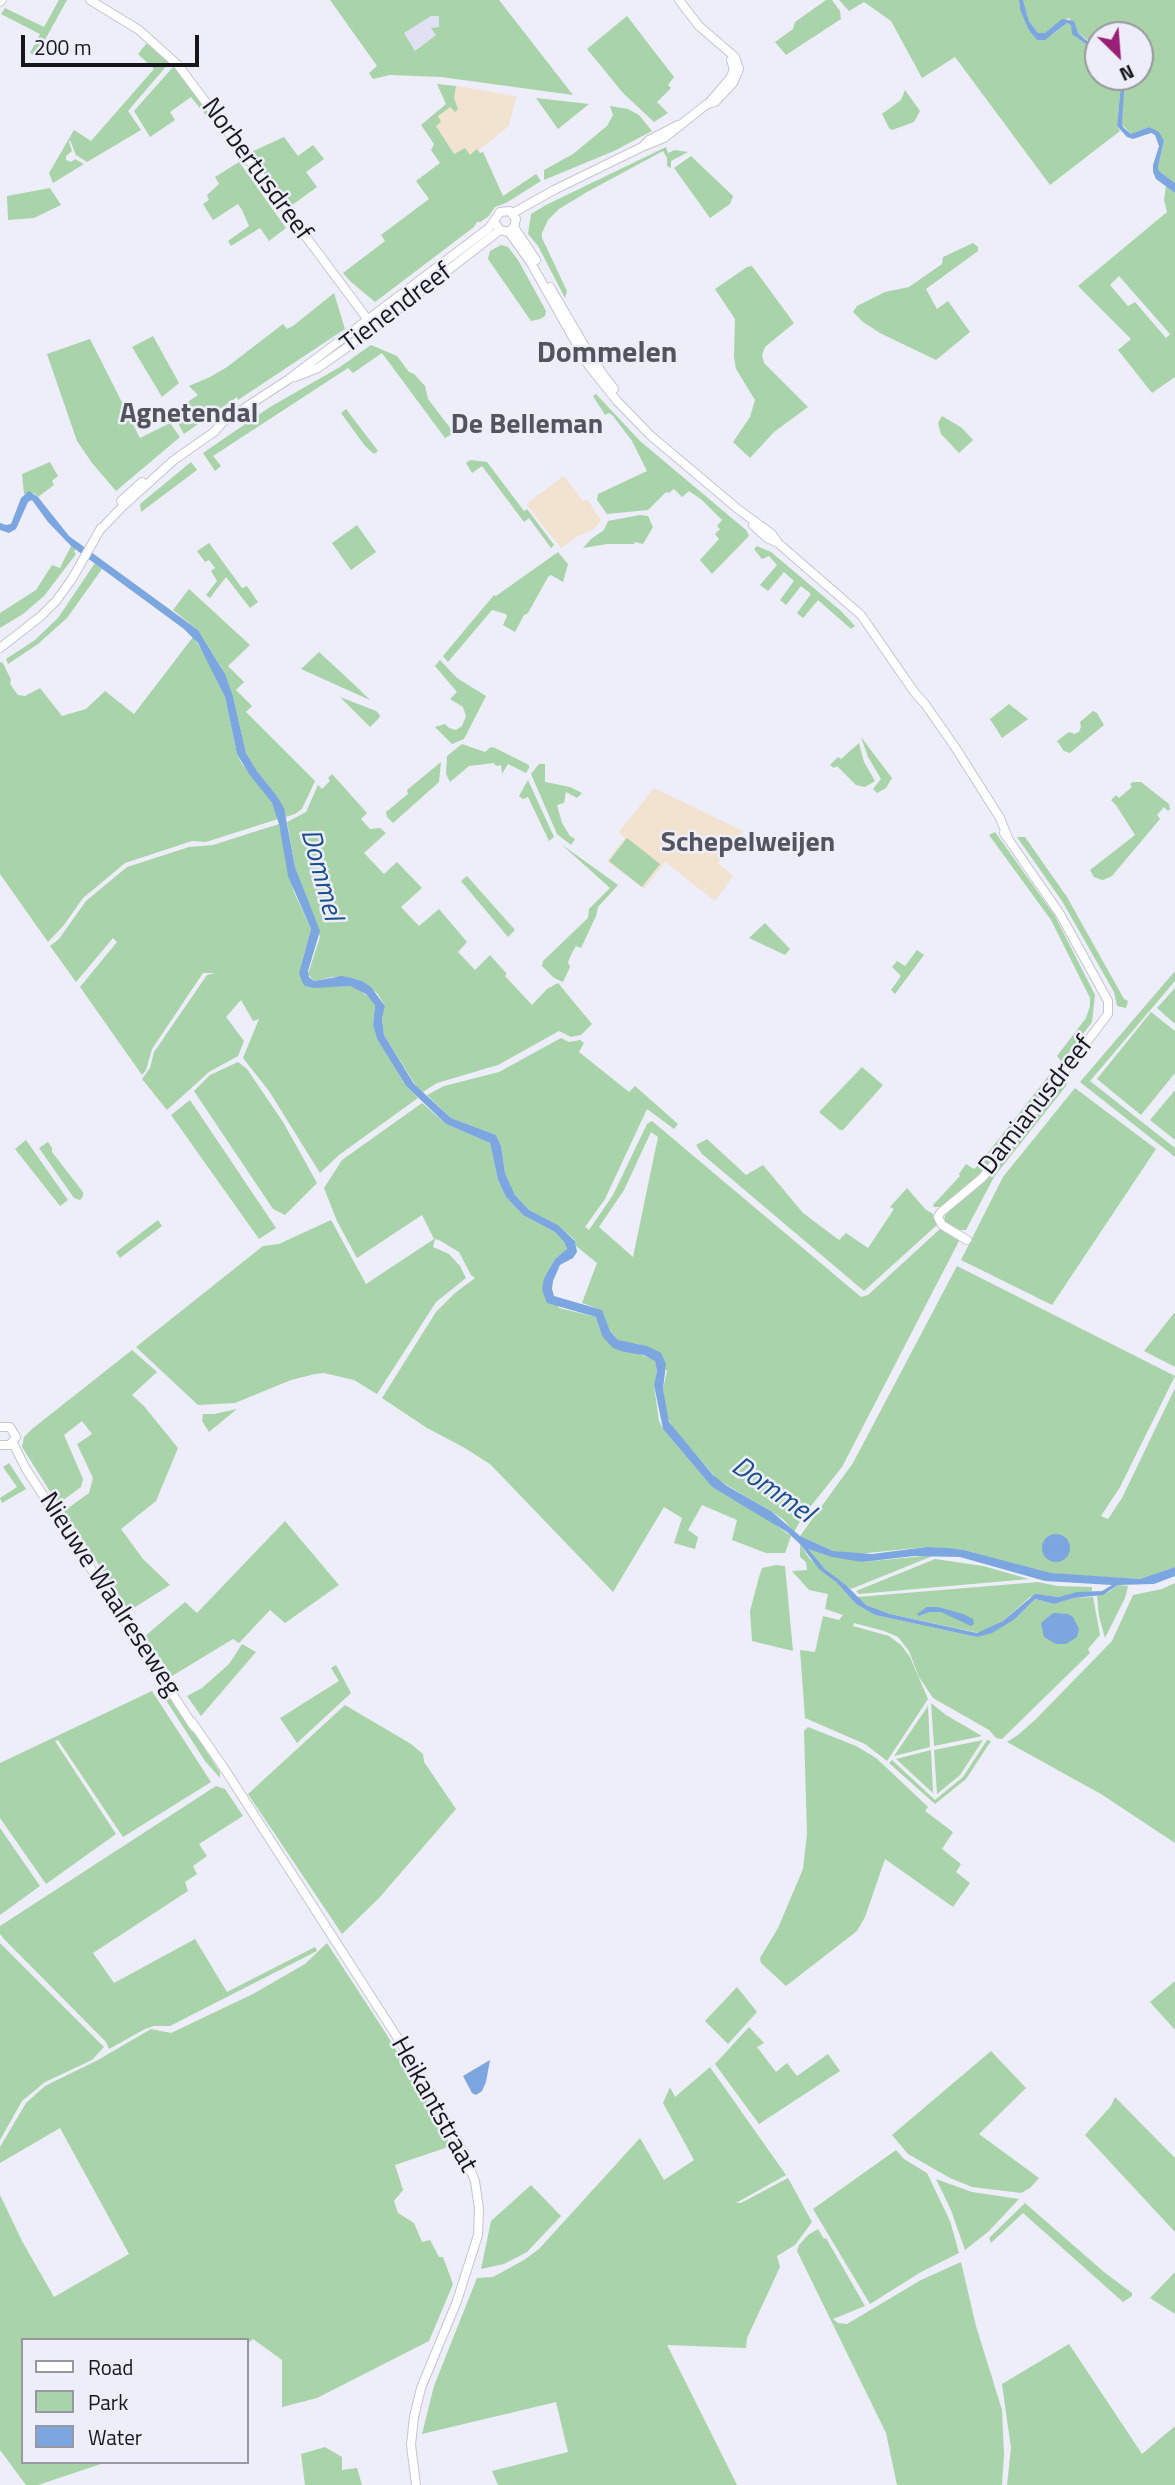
<!DOCTYPE html>
<html>
<head>
<meta charset="utf-8">
<style>
  body { margin:0 }
  #map { position:relative; width:1175px; height:2485px; overflow:hidden; background:#edeef9; font-family:"Titillium Web",sans-serif }
  canvas { display:block }
  .legend { position:absolute; left:21px; top:2338px; width:228px; height:126px; box-sizing:border-box; background:#edeef9; border:2px solid #9798a0; margin:0; padding:9px 12px; list-style:none; font-size:21px; color:#17171b }
  .legend li { display:flex; align-items:center; gap:14px; height:35px }
  .legend b { width:35px; border:2px solid #9798a0 }
  .north { position:absolute; left:1084px; top:21px; width:70px; height:70px; box-sizing:border-box; background:#edeef9; border:2px solid #9798a0; border-radius:50%; rotate:155deg; font-size:19px; font-weight:700; line-height:28px; text-align:center; color:#17171b }
  .north::after { content:''; display:block; margin:auto; width:24px; height:32px; background:#9a1f77; clip-path:polygon(50% 0,100% 100%,50% 72%,0 100%) }
  .scale { position:absolute; left:21px; top:35px; width:178px; height:32px; box-sizing:border-box; border:4px solid #17171b; border-top:0; padding-left:9px; font-size:21px; line-height:24px; white-space:nowrap; color:#17171b; -webkit-text-stroke:5px #edeef9; paint-order:stroke }
</style>
</head>
<body>
<div id="map">
<canvas width="1175" height="2485"></canvas>
<ul class="legend">
<li><b style="height:9px;background:#fff"></b>Road</li>
<li><b style="height:19px;background:#a9d3a8"></b>Park</li>
<li><b style="height:19px;background:#7ca6e0"></b>Water</li>
</ul>
<div class="north">N</div>
<div class="scale">200 m</div>
</div>
<script>
const c = document.querySelector('canvas').getContext('2d');
c.lineJoin = 'round';
function fill(path, color) { c.fillStyle = color; c.fill(path, 'evenodd'); }
const poly = rows => new Path2D(rows.map(r => 'M' + r).join(''));
function strokePath(path, color, width, dash) { c.strokeStyle = color; c.lineWidth = width; c.lineCap = dash ? 'butt' : 'round'; c.setLineDash(dash || []); c.stroke(path); }
function write(font, color, halo, rows, align = 'center') {
  c.font = font + ' "Titillium Web",sans-serif'; c.lineWidth = 5; c.setLineDash([]); c.textBaseline = 'middle'; c.strokeStyle = halo; c.fillStyle = color; for (const [text, x, y, turn = 0] of rows) {
    c.save(); c.translate(x, y); c.rotate((+turn || 0) * Math.PI / 180); c.textAlign = isNaN(turn) ? turn : align; if (halo) c.strokeText(text, 0, 0); c.fillText(text, 0, 0); c.restore();
  }
}
fill(poly([
  [431,16,439,16,439,27,432,28,436,35,415,52,404,33]
]), '#e0e2f4');
fill(poly([
  [456,86,516,96,509,126,471,156,465,148,454,155,436,126,437,117,451,105],
  [564,476,583,501,587,499,601,520,594,529,578,536,561,548,526,504],
  [654,788,743,831,718,863,733,876,715,901,665,862,644,889,607,861,625,838,619,832]
]), '#f2e2d0');
fill(poly([
  [59,0,67,0,36,56,30,53,40,34,1,14,5,8,44,27],
  [330,0,499,0,573,95,441,77,390,75,373,79,369,73,377,66],
  [431,16,439,16,439,27,431,28,436,35,415,51,404,33],
  [826,0,832,0,840,11,841,19,786,55,775,42,793,29,795,22],
  [839,0,1019,0,1020,10,1037,40,1052,35,1067,23,1071,25,1076,37,1087,45,1088,62,1092,73,1098,77,1118,79,1121,84,1117,126,1120,131,1050,185,955,57,922,78,891,21,864,2,849,11],
  [1023,0,1175,0,1175,183,1159,171,1158,167,1164,141,1149,127,1131,134,1122,124,1124,77,1140,77,1140,35,1098,35,1098,69,1093,63,1092,43,1078,33,1069,18,1045,33,1038,33,1029,21],
  [627,16,674,77,668,85,671,88,657,102,668,113,654,122,623,93,587,49],
  [146,44,150,44,169,63,128,111,141,130,87,162,76,155,70,140,69,142,72,151,66,156,66,160,71,162,75,159,84,164,53,183,49,173,74,130,91,141,154,69,138,54],
  [174,66,213,117,209,119,191,97,170,112,175,120,150,137,134,111],
  [437,84,456,86,454,98,458,109,455,112,450,107,438,116,441,122,436,126,454,154,465,148,470,155,477,149,480,153,483,152,503,196,536,174,541,181,506,203,495,207,489,216,480,222,477,222,474,227,375,302,350,281,343,273,385,241,381,235,429,199,416,181,440,163,431,150,434,144,421,125,446,104],
  [905,90,920,111,914,122,892,130,889,128,882,114,901,100],
  [536,98,589,104,558,129],
  [610,106,628,109,639,115,652,131,614,151,544,180,544,170,573,154,607,126,613,115],
  [284,137,298,156,313,145,324,159,306,172,317,187,288,208,251,157,251,152],
  [666,147,668,153,675,150,688,152,671,161,671,168,667,166,667,158,663,151,587,192,559,209,548,220,542,233,542,238,567,291,565,298,538,246,528,234,531,214,546,205],
  [691,156,733,196,730,204,710,218,674,168],
  [239,162,286,228,269,241,260,228,231,246,228,241,249,226,242,210,238,204,213,220,203,204,209,200,207,195,219,184,215,177],
  [1166,186,1175,193,1175,377,1152,393,1118,350,1131,339,1078,286,1167,212,1164,200],
  [1119,276,1170,334,1166,338,1135,302,1128,306,1110,285],
  [50,188,61,205,34,218,8,220,7,196],
  [973,243,978,247,978,251,926,289,937,309,948,301,970,332,936,360,880,333,863,322,853,312,857,306,885,292,909,287,942,264,943,257],
  [501,245,508,247,518,260,546,311,545,316,540,319,531,321,488,259,490,251],
  [752,266,794,323,765,347,762,355,764,363,808,407,774,432,750,458,733,442,750,417,755,400,736,369,734,357,735,319,715,289,747,267],
  [334,293,345,329,238,400,237,397,184,434,172,413,198,395,189,386,210,377,227,367,283,324,287,329,293,326],
  [153,336,179,383,162,397,132,347],
  [90,339,140,438,170,423,180,437,116,491,92,463,77,441,47,354],
  [371,345,397,356,409,372,414,374,425,386,428,399,454,433,445,438,382,353,353,373,348,368,213,456,221,466,215,471,203,453,270,407,340,367],
  [596,394,640,441,746,530,749,536,712,574,700,560,719,539,715,534,720,529,717,526,722,520,702,500,689,491,682,497,674,489,669,493,666,492,648,510,607,514,597,500,598,494,647,471,632,441,613,416,609,413,605,415,593,396],
  [346,409,378,451,374,454,365,446,341,413],
  [942,416,962,428,973,440,959,453,941,434,938,423],
  [470,460,487,462,524,511,527,509,554,545,551,548,529,518,524,522,482,466,472,473,466,463],
  [50,462,58,476,52,481,54,485,38,497,34,493,24,494,22,474],
  [191,462,197,470,141,512,140,504],
  [640,515,648,516,653,527,643,544,635,542,634,544,607,544,583,548,591,539,604,530,608,521],
  [357,525,376,552,351,570,332,543],
  [209,543,242,588,247,586,258,602,250,608,226,577,210,598,206,595,217,581,211,571,215,568,209,560,205,562,197,551],
  [71,546,76,549,74,552,76,554,44,596,23,614,0,628,0,613,36,590,52,565,60,568],
  [757,546,771,552,841,611,855,626,851,629,818,600,803,618,797,613,811,594,801,586,786,605,780,600,794,581,784,572,768,591,760,585,777,565,769,556,762,559,754,549],
  [558,552,568,564,563,582,551,575,548,577,528,613,524,615,515,632,503,625,507,616,506,614,492,610,448,662,443,656,494,595,496,596],
  [95,563,102,569,67,618,38,644,8,664,6,659,35,640,58,618],
  [189,589,250,645,228,666,244,682,236,690,252,706,246,712,315,781,302,809,295,814,286,817,277,796,257,771,246,753,233,696,221,667,198,630,173,610],
  [193,637,205,655,225,697,237,754,242,764,272,803,278,819,206,842,192,841,125,863,83,898,64,925,48,942,0,874,0,662,3,663,11,680,10,684,18,695,25,696,40,688,62,716,86,709,105,691,134,714],
  [319,652,359,689,370,700,301,669],
  [440,660,457,678,486,696,464,739,452,744,435,727,445,724,449,728,456,730,462,726,466,716,463,707,450,699,457,692,435,666],
  [340,697,376,711,380,715,379,718,370,727],
  [1009,704,1028,719,1002,738,990,719],
  [1093,711,1097,713,1104,725,1070,753,1064,751,1057,741,1069,732,1074,734,1079,732,1081,727,1080,722],
  [861,737,892,778,886,788,877,793,873,789,881,779,868,757],
  [859,743,864,762,875,781,865,787,856,785,837,766,834,768,830,765,838,757,841,759],
  [462,744,485,752,491,747,495,748,529,765,529,768,526,773,508,764,502,774,501,765,496,766,494,763,469,766,450,782,446,774,447,756],
  [441,762,439,782,393,823,387,817,386,812,408,794,407,790],
  [539,764,545,764,545,782,570,787,582,793,577,798,566,792,564,803,557,805,562,823,570,836,575,839,571,845,557,834,531,774],
  [332,774,367,813,361,819,370,829,380,828,386,833,364,853,384,874,397,862,422,888,401,907,419,926,439,909,467,942,458,952,475,970,490,955,507,974,505,976,532,1005,547,989,558,983,592,1024,581,1035,571,1037,559,1031,498,1065,437,1083,423,1092,418,1089,384,1035,382,1019,385,1006,378,994,362,981,352,978,332,977,314,981,308,974,320,937,295,867,287,822,306,812,318,785,322,789,330,781,328,778],
  [528,780,554,837,549,841,528,797,523,799,519,796],
  [1133,782,1141,782,1169,804,1170,809,1168,811,1164,807,1157,815,1160,819,1112,876,1103,880,1099,879,1094,877,1090,870,1135,835,1116,805,1111,800,1116,795,1119,798,1132,787,1130,784],
  [279,824,294,892,311,929,299,973,309,987,350,986,358,989,373,1000,375,1005,373,1025,377,1039,406,1086,418,1098,339,1155,320,1173,269,1091,243,1058,259,1019,253,1021,241,1000,226,1017,244,1041,238,1056,209,1072,167,1110,142,1079,150,1068,154,1052,207,975,215,973,203,973,152,1049,146,1070,142,1075,80,987,117,942,113,938,76,982,50,946,59,939,86,901,127,867,189,847,213,845],
  [995,832,1055,916,1095,995,1092,1022,1062,1062,1057,1056,1086,1018,1090,1006,1090,998,1051,920,989,835],
  [1017,837,1025,837,1067,897,1124,999,1128,1001,1126,1008,1117,1006,1114,992,1062,901],
  [627,838,660,864,642,887,609,861],
  [561,844,618,885,598,907,596,916,581,948,576,946,573,951,568,962,570,967,563,982,554,978,542,966,543,961,588,918,589,909,610,888],
  [467,876,515,930,508,937,461,881],
  [765,923,790,949,785,955,749,938],
  [917,950,924,955,895,994,891,990,901,976,892,967,897,961,905,966],
  [1175,971,1175,981,1090,1081,1175,1148,1175,1157,1080,1082],
  [1175,988,1175,1024,1157,1008],
  [1151,1012,1175,1031,1175,1073,1141,1115,1097,1079],
  [561,1038,569,1042,580,1040,584,1043,579,1052,629,1092,635,1086,678,1124,674,1129,647,1109,605,1199,585,1227,589,1230,613,1195,647,1124,652,1121,861,1297,868,1295,941,1228,958,1238,959,1241,842,1467,803,1516,794,1532,784,1520,771,1511,718,1480,672,1427,667,1416,663,1389,667,1371,639,1344,626,1343,618,1340,610,1331,601,1310,582,1303,597,1263,576,1246,575,1240,558,1225,529,1210,515,1195,505,1173,501,1146,496,1135,451,1118,427,1095,444,1086,499,1072],
  [651,1132,658,1137,633,1257,599,1227,624,1190],
  [238,1062,247,1069,283,1122,317,1183,285,1215,273,1209,194,1091,210,1075],
  [862,1067,883,1085,843,1130,840,1130,819,1112],
  [1054,1069,1059,1074,985,1169,942,1207,934,1207,933,1205,960,1176,959,1174,966,1164,974,1169,979,1164],
  [1064,1079,1067,1082,1066,1086,994,1177,966,1230,959,1230,944,1221,946,1212,988,1175],
  [1075,1088,1156,1149,1052,1305,961,1260,1003,1177],
  [1175,1090,1175,1140,1150,1120],
  [190,1100,276,1228,259,1239,171,1115],
  [422,1103,446,1124,490,1143,498,1180,506,1197,523,1215,555,1232,564,1242,567,1250,555,1259,544,1278,559,1308,596,1317,602,1336,624,1352,637,1353,655,1360,657,1371,654,1386,659,1421,663,1429,712,1487,767,1519,791,1536,785,1553,766,1553,732,1540,737,1520,702,1505,688,1530,698,1537,695,1549,674,1543,682,1518,664,1507,613,1592,490,1464,463,1447,427,1428,382,1398,436,1312,455,1293,475,1278,471,1275,459,1252,439,1240,435,1239,433,1247,449,1254,460,1266,466,1278,436,1302,377,1394,354,1380,324,1373,315,1374,291,1380,235,1403,198,1405,136,1347,263,1246,279,1244,331,1220,366,1284,434,1239,422,1215,357,1258,337,1221,324,1188,342,1160],
  [707,1139,746,1175,763,1165,803,1213,839,1240,846,1233,868,1248,894,1209,890,1207,907,1188,926,1210,932,1213,938,1224,864,1291,702,1154,696,1145],
  [26,1140,68,1200,60,1206,15,1149],
  [48,1142,52,1148,52,1152,83,1192,83,1196,80,1200,74,1198,39,1148],
  [158,1220,162,1226,120,1258,116,1252],
  [957,1266,1175,1376,1120,1487,1101,1516,1108,1519,1122,1498,1175,1388,1175,1567,1140,1579,1071,1575,1050,1573,964,1550,927,1547,857,1554,833,1551,800,1536,853,1463],
  [1175,1312,1175,1367,1144,1351],
  [132,1350,157,1372,132,1395,144,1406,178,1448,156,1501,121,1529,143,1559,170,1585,129,1611,64,1511,89,1493,93,1478,77,1444,92,1434,82,1421,64,1435,83,1479,81,1487,58,1504,22,1447,24,1437,32,1429],
  [237,1409,209,1432,202,1421,203,1414,214,1414],
  [9,1463,26,1489,2,1503,0,1498,17,1487,3,1467],
  [285,1521,339,1585,285,1623,270,1610,239,1643,233,1639,172,1676,145,1636,185,1602,197,1613],
  [800,1544,809,1558,836,1582,856,1604,875,1615,977,1637,1015,1619,1035,1599,1054,1604,1074,1598,1093,1597,1100,1635,1088,1649,1090,1653,1002,1739,996,1738,989,1730,933,1698,919,1677,909,1651,898,1637,884,1631,854,1623,853,1626,889,1636,901,1645,910,1657,928,1699,887,1761,865,1744,805,1718,800,1650,815,1652,823,1616,839,1620,843,1615,825,1609,828,1594,809,1590,792,1571,807,1570,806,1562,800,1557],
  [807,1549,862,1562,935,1555,851,1589,825,1569],
  [935,1559,983,1566,1029,1579,859,1594,856,1591],
  [776,1565,785,1566,793,1651,752,1641,750,1611,759,1577,762,1568],
  [1038,1582,1057,1586,1092,1587,1092,1591,1059,1597,1042,1595,1030,1597,1003,1621,979,1633,890,1614,866,1605,857,1597],
  [1175,1583,1175,1843,1101,1794,1007,1742,1018,1735,1036,1719,1112,1641,1133,1595,1162,1589],
  [1118,1585,1128,1586,1125,1598,1105,1638,1099,1616,1097,1596,1109,1592],
  [242,1644,256,1652,201,1716,187,1696,202,1688,229,1664],
  [336,1665,351,1693,297,1743,280,1718,339,1681,331,1668],
  [162,1685,220,1772,220,1778,205,1761,164,1697,160,1686],
  [152,1691,211,1782,123,1837,58,1740,55,1741,116,1834,46,1884,0,1818,0,1763],
  [931,1703,946,1715,982,1736,934,1746],
  [345,1705,411,1744,423,1754,424,1762,456,1809,379,1898,342,1934,248,1794],
  [928,1706,930,1747,894,1756],
  [808,1727,856,1746,876,1758,890,1771,928,1807,925,1811,953,1832,942,1849,961,1864,956,1872,970,1883,953,1907,885,1859,865,1917,857,1931,786,1986,761,1963,760,1958,778,1928,803,1869,807,1834,804,1731],
  [983,1740,960,1775,937,1794,934,1750],
  [987,1740,991,1741,966,1779,935,1804,889,1763,892,1760,935,1800,963,1777],
  [931,1750,933,1793,896,1759],
  [216,1786,225,1789,243,1816,199,1844,207,1856,193,1866,197,1874,185,1882,188,1891,93,1953,114,1983,195,1939,227,1992,315,1947,317,1951,170,2026,154,2026,145,2029,109,2049,106,2042,5,1940,0,1934,0,1926],
  [0,1828,40,1886,0,1915],
  [0,1943,104,2047,92,2060,45,2082,22,2101,0,2140],
  [327,1943,385,2032,420,2089,451,2146,395,2165,403,2190,394,2201,398,2213,414,2223,422,2242,430,2240,439,2257,443,2257,453,2284,429,2341,317,2398,282,2407,282,2360,253,2339,247,2344,247,2340,23,2340,23,2462,107,2462,38,2485,26,2485,0,2450,0,2195,22,2241,54,2297,129,2254,60,2128,0,2163,0,2147,26,2103,45,2086,98,2060,151,2029,171,2033,253,1994,305,1964],
  [1175,1981,1175,2030,1150,2002],
  [737,1987,757,2012,728,2044,705,2021],
  [749,2027,764,2043,757,2047,776,2072,787,2063,797,2076,828,2054,840,2071,759,2124,715,2064],
  [991,2051,1026,2088,979,2134,1039,2178,1030,2188,1021,2193,972,2187,950,2178,908,2154,892,2135],
  [710,2067,786,2175,736,2203,741,2203,788,2178,812,2222,795,2245,777,2256,780,2267,747,2338,746,2348,667,2345,737,2485,498,2485,492,2471,568,2452,556,2402,422,2434,434,2386,477,2278,493,2277,524,2260,539,2249,640,2138,664,2180,694,2160,663,2103,670,2087,675,2097],
  [1115,2097,1175,2158,1175,2232,1085,2135,1111,2106],
  [896,2150,904,2159,927,2173,950,2221,959,2253,921,2272,870,2304,813,2209],
  [936,2179,972,2192,1019,2199,989,2231,965,2250,951,2210],
  [531,2185,561,2216,527,2252,504,2264,481,2269,491,2221],
  [1025,2203,1104,2272,1132,2293,1132,2296,1123,2302,1023,2213,991,2243,989,2238],
  [818,2229,824,2239,826,2238,865,2306,833,2319,838,2323,847,2324,921,2280,961,2262,976,2326,1002,2410,1004,2455,1002,2485,897,2485,886,2433,797,2251,799,2245,808,2235],
  [1175,2272,1175,2314,1150,2298],
  [1069,2344,1142,2454,1175,2426,1175,2485,1007,2485,1011,2448,1002,2384],
  [325,2447,342,2457,342,2470,357,2468,362,2485,305,2485,301,2454]
]), '#a9d3a8');
fill(poly([
  [1019,0,1023,0,1029,21,1038,33,1045,33,1062,19,1074,21,1078,33,1093,46,1093,63,1098,69,1098,75,1089,69,1087,45,1072,34,1071,25,1067,23,1045,40,1037,40,1029,30,1020,10],
  [1104,77,1125,78,1122,124,1124,128,1131,134,1149,127,1159,132,1164,141,1158,167,1159,171,1175,183,1175,193,1156,179,1153,172,1153,165,1159,146,1155,135,1151,133,1133,139,1127,137,1117,126,1121,84,1118,79],
  [29,491,38,497,69,536,198,630,225,674,233,696,246,753,257,771,277,796,284,808,295,867,320,931,308,971,309,977,314,981,342,976,352,978,362,981,371,987,385,1006,382,1019,384,1035,414,1084,451,1118,496,1135,501,1146,505,1173,515,1195,529,1210,558,1225,575,1241,577,1252,573,1258,560,1265,553,1281,552,1289,554,1296,602,1310,610,1331,618,1340,647,1346,661,1353,666,1364,663,1389,669,1422,713,1475,727,1486,771,1511,800,1536,833,1551,872,1554,927,1547,947,1548,964,1550,1051,1573,1140,1579,1175,1567,1175,1576,1154,1584,1118,1585,1103,1595,1074,1598,1054,1604,1035,1599,1015,1619,992,1633,977,1637,875,1615,856,1604,836,1582,819,1569,800,1544,787,1532,712,1487,663,1429,654,1385,657,1371,655,1361,644,1355,624,1352,613,1348,602,1336,596,1317,547,1303,542,1290,544,1278,555,1259,567,1249,564,1242,555,1232,523,1215,506,1197,498,1180,490,1143,446,1124,406,1086,377,1039,373,1025,375,1005,366,994,350,986,314,988,305,986,302,982,299,973,311,929,288,876,279,824,272,803,249,774,237,754,225,697,198,643,184,629,71,546,48,522,32,500,28,502,16,529,9,533,0,530,0,523,6,525,11,524,21,498],
  [808,1549,832,1557,862,1562,914,1556,960,1557,1045,1581,1112,1585,1102,1591,1077,1592,1059,1597,1035,1594,1003,1621,977,1633,890,1614,866,1605,846,1585,825,1569],
  '1042 1548a14 14 0 1 1 28 0a14 14 0 1 1-28 0Z',
  [927,1607,938,1607,963,1614,973,1619,974,1624,971,1626,941,1612,929,1612,919,1616,917,1614],
  [1053,1613,1068,1614,1073,1617,1079,1629,1077,1637,1066,1644,1056,1644,1044,1637,1041,1623],
  [490,2060,486,2082,482,2091,476,2095,472,2093,463,2076]
]), '#7ca6e0');
const secondary = poly([
  [90,0,139,30,178,65,374,328],
  [0,2,2,0],
  [708,104,731,77,734,69,731,60],
  [644,145,649,140,678,125],
  [513,213,554,190,644,146,664,138,707,104,715,102,733,83,739,69,735,57,699,26,679,0],
  [514,227,536,260],
  [509,232,531,263,589,366,617,401,650,435,739,510,772,534,778,543,861,615,915,693,925,704,955,747,1000,818,1008,838],
  [550,287,594,362,614,389],
  [295,377,318,368,363,336,500,230],
  [121,501,142,482],
  [753,525,767,538,776,542],
  [99,531,123,506,174,460,214,432,223,422,289,379,489,228,500,212,510,211,516,219,514,227,509,232,500,230,495,223],
  [0,648,41,616,56,601,72,579,101,528],
  [967,1240,942,1225,938,1217,940,1213,982,1178,995,1163,1108,1014,1108,1001,1060,914,1004,833],
  [0,1427,10,1427,16,1437,10,1445,0,1445],
  [13,1443,26,1469,194,1727],
  [192,1722,224,1768,399,2040,459,2143,475,2181,479,2209,478,2235,457,2301,421,2388,414,2417,411,2445,416,2485]
]);
strokePath(secondary, '#c4c5d0', 10);
strokePath(secondary, '#fff', 8);
write('26px', '#17171b', '#edeef9', [
  ["Norbertusdreef",256,170,54],
  ["Tienendreef",397,309,-37],
  ["Damianusdreef",1037,1106,-52],
  ["Nieuwe Waalreseweg",109,1595,57],
  ["Heikantstraat",433,2105,61]
]);
write('bold 28px', '#53545d', '#edeef9', [
  ["Agnetendal",189,415],
  ["De Belleman",527,426],
  ["Schepelweijen",748,844]
]);
write('italic 28px', '#194e93', '#edeef9', [
  ["Dommel",320,875,75],
  ["Dommel",772,1491,35]
]);
write('bold 30px', '#53545d', '#edeef9', [
  ["Dommelen",607,355]
]);
</script>
</body>
</html>
